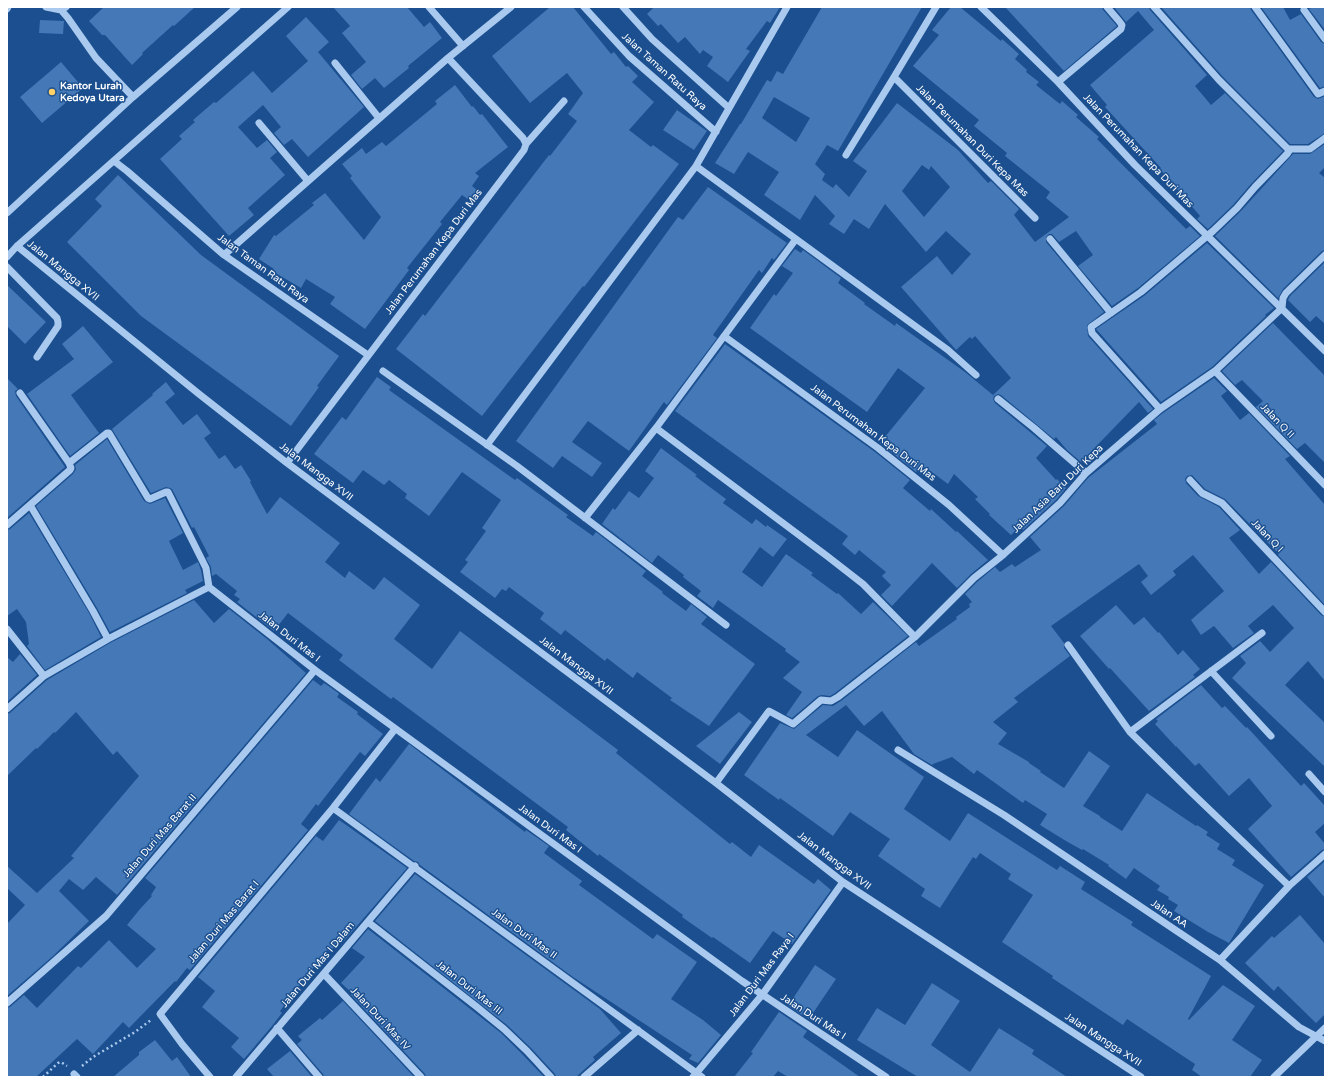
<!DOCTYPE html>
<html>
<head>
<meta charset="utf-8">
<style>
  body { margin:0 }
  #map { position:relative; width:1332px; height:1084px; overflow:hidden; background:#1b4f8f; font-family:"Varela Round",sans-serif }
  canvas { display:block }
  .frame { position:absolute; inset:0; border:8px solid #fff; pointer-events:none }
</style>
</head>
<body>
<div id="map">
<canvas width="1332" height="1084"></canvas>
<div class="frame"></div>
</div>
<script>
const c = document.querySelector('canvas').getContext('2d');
c.lineJoin = 'round';
function fill(path, color) { c.fillStyle = color; c.fill(path, 'evenodd'); }
const poly = rows => new Path2D(rows.map(r => 'M' + r).join(''));
function strokePath(path, color, width, dash) { c.strokeStyle = color; c.lineWidth = width; c.lineCap = dash ? 'butt' : 'round'; c.setLineDash(dash || []); c.stroke(path); }
function write(font, color, halo, rows, align = 'center') {
  c.font = font + ' "Varela Round",sans-serif'; c.lineWidth = 3; c.setLineDash([]); c.textBaseline = 'middle'; c.strokeStyle = halo; c.fillStyle = color; for (const [text, x, y, turn = 0] of rows) {
    c.save(); c.translate(x, y); c.rotate((+turn || 0) * Math.PI / 180); c.textAlign = isNaN(turn) ? turn : align; if (halo) c.strokeText(text, 0, 0); c.fillText(text, 0, 0); c.restore();
  }
}
fill(poly([
  [104,7,195,7,174,26,173,25,142,53,143,54,132,65,105,35,102,35,89,21],
  [333,7,407,7,424,27,430,22,442,38,408,66,409,68,384,88,375,78,362,89,351,75,366,62,342,33,350,26],
  [550,7,573,7,611,54,614,52,626,67,628,66,638,76,632,82,654,102,629,130,651,147,653,145,679,164,584,287,583,286,482,416,396,349,423,314,425,316,549,155,550,156,577,121,568,114,583,93,567,73,530,103,492,56],
  [654,7,780,7,770,23,767,21,746,49,750,51,728,82,707,66,713,57,703,50,700,54,685,37,678,43,661,24,658,26,647,14],
  [822,7,922,7,838,151,827,145,815,164,825,174,822,180,833,188,836,184,849,197,867,171,853,161,897,103,958,150,988,183,991,181,1019,209,1014,215,1035,242,1069,217,1046,198,1050,192,1005,156,1007,153,974,126,979,120,913,66,939,35,932,30,951,7,960,7,1001,41,1002,39,1019,54,1015,59,1027,70,1026,72,1039,82,1036,85,1060,104,1062,101,1078,115,1076,117,1099,137,1097,139,1186,229,1190,226,1200,236,1138,288,1112,306,1078,266,1093,255,1076,231,1059,242,1052,234,1049,234,1046,237,1046,242,1104,312,1087,325,1088,336,1153,409,1148,413,1139,402,1081,462,1067,450,1056,437,1054,439,1001,395,998,394,994,396,993,399,995,403,1047,446,1036,458,1056,480,1057,479,1066,488,1056,500,1023,530,1020,526,1011,535,989,515,990,514,975,499,978,497,954,474,948,484,925,467,922,471,919,469,916,472,880,443,925,388,898,368,867,412,750,328,774,294,776,296,793,273,782,266,795,249,801,253,803,250,841,278,838,283,865,303,864,304,895,326,896,323,965,372,993,395,1011,378,975,336,972,339,970,337,956,350,901,287,937,256,952,275,971,254,946,231,926,252,885,204,869,229,854,219,844,234,829,224,835,216,815,195,800,220,764,195,779,172,748,152,734,174,715,163,740,124,741,124,767,80,771,82,777,71,783,74],
  [774,97,810,118,796,142,762,118],
  [922,165,929,170,931,166,950,187,924,217,902,191],
  [1005,7,1102,7,1103,10,1117,26,1064,71],
  [1114,7,1149,7,1150,10,1207,75,1195,86,1211,105,1225,93,1283,151,1251,184,1233,205,1208,229,1197,219,1200,216,1160,169,1161,168,1105,107,1107,105,1090,85,1154,30,1138,11,1126,22],
  [1161,7,1250,7,1251,10,1314,97,1318,99,1325,96,1325,133,1308,144,1290,144,1223,77],
  [1261,7,1283,7,1290,20,1301,14,1321,42,1325,44,1325,86,1320,88],
  [1313,7,1325,7,1325,30,1309,9],
  [306,17,329,42,318,52,364,107,308,157,292,139,284,145,274,133,281,127,263,105,238,127,257,148,267,140,277,152,270,158,285,175,248,208,254,215,229,236,160,159,182,139,179,136,195,122,193,120,214,102,216,103,253,71,272,93,308,61,286,36],
  [40,20,64,21,63,34,39,33],
  [61,62,83,88,42,123,20,97],
  [455,85,472,107,473,106,480,115,482,114,508,147,475,173,479,176,472,186,477,190,469,200,462,195,440,222,442,224,407,268,409,270,365,329,330,304,335,297,306,279,301,288,272,271,274,269,259,259,274,235,276,236,314,205,312,203,325,193,364,240,381,217,350,178,352,176,342,164,362,148,366,154,382,142,386,146,437,104,435,101],
  [677,110,707,131,694,150,663,130],
  [1325,144,1325,167,1319,173,1325,178,1325,250,1322,251,1283,289,1278,298,1215,236,1241,211,1293,154,1310,154],
  [118,175,201,255,339,356,317,386,319,387,291,426,141,316,67,242,102,206,95,199],
  [708,187,787,243,774,260,772,258,762,273,759,270,713,335,717,338,667,405,664,402,629,451,588,421,572,442,602,463,592,477,562,456,553,468,516,441,678,217,683,220],
  [1207,243,1274,308,1265,315,1266,316,1212,367,1161,402,1096,329,1144,296],
  [1325,262,1325,324,1316,316,1310,322,1288,300,1290,296],
  [7,285,46,322,25,344,7,326],
  [1273,323,1325,376,1325,463,1305,443,1297,449,1256,407,1263,401,1242,380,1235,385,1222,371],
  [83,326,113,362,71,395,99,433,70,456,27,394,74,359,62,344],
  [725,344,875,452,910,480,903,488,930,511,931,509,956,532,957,531,988,560,971,574,957,588,932,563,892,606,881,595,891,585,882,576,886,572,859,550,855,555,842,544,848,536,675,411],
  [377,377,391,387,389,390,515,480,517,478,568,515,566,517,593,536,596,532,646,571,642,576,663,592,662,593,686,611,691,604,707,617,701,624,755,664,709,726,670,700,672,698,637,672,633,678,607,658,605,661,565,630,561,635,540,619,544,613,509,587,506,591,502,589,495,598,460,572,468,562,465,560,486,531,482,528,501,500,462,472,429,516,405,498,407,494,389,480,384,485,363,470,353,483,314,454,342,417,346,420],
  [7,378,18,389,15,391,16,396,65,467,7,518],
  [1214,378,1227,391,1221,396,1240,420,1249,413,1290,456,1285,459,1325,505,1325,605,1278,555,1279,554,1225,499,1205,489,1192,475,1187,476,1185,479,1186,483,1198,496,1219,507,1240,530,1229,538,1259,574,1271,562,1321,615,1325,617,1325,681,1308,661,1285,685,1325,723,1325,767,1232,678,1246,663,1240,656,1260,641,1270,652,1294,628,1273,605,1248,626,1254,633,1233,648,1214,626,1201,635,1191,620,1224,591,1193,555,1173,571,1176,575,1151,595,1141,582,1148,576,1139,564,1051,626,1064,643,1064,648,1070,656,1014,698,1018,702,993,722,1007,733,998,744,1029,762,1029,763,1041,771,1040,772,1064,788,1089,751,1110,766,1083,806,1100,816,1100,817,1122,831,1147,793,1196,826,1197,825,1208,832,1206,835,1220,844,1217,849,1235,860,1232,865,1264,885,1229,943,1208,932,1174,911,1178,905,1168,899,1169,897,1157,890,1160,886,1134,868,1126,879,1108,866,1109,865,1083,849,1082,850,1066,841,1040,825,1047,814,1025,800,1023,803,977,770,974,774,952,757,933,764,932,765,914,754,882,711,864,726,846,705,806,735,838,757,857,730,924,777,904,809,950,841,968,813,1057,870,1060,866,1085,882,1081,889,1133,922,1131,925,1211,976,1188,1019,1189,1020,1223,985,1255,1006,1232,1040,1262,1060,1250,1077,1202,1077,1192,1070,1195,1064,1127,1019,1123,1025,1052,978,1053,976,1002,942,1033,895,1008,879,1011,874,980,853,976,859,973,857,940,908,921,896,925,889,878,856,890,839,850,812,833,836,780,798,779,800,744,775,780,723,794,729,823,705,833,706,841,701,916,642,919,646,957,619,956,617,970,607,969,604,972,602,965,594,977,582,995,567,1000,572,1012,564,1015,567,1041,550,1030,537,1064,506,1088,478,1157,424,1154,420,1163,413],
  [166,382,175,394,165,402,183,425,197,414,211,433,204,438,219,459,225,455,235,469,241,465,251,481,250,482,267,514,280,497,340,543,325,562,345,578,349,571,374,590,384,577,420,605,394,639,432,669,460,631,618,750,616,753,730,844,732,842,751,857,759,845,814,884,818,879,831,890,792,944,773,931,750,963,713,937,712,938,682,917,683,915,599,854,598,856,566,830,568,827,393,697,391,699,360,676,339,660,343,655,288,613,274,631,237,602,240,599,234,595,237,591,216,574,212,576,211,567,206,558,209,556,194,527,192,528,172,489,170,488,166,487,151,493,112,429,153,395,152,394],
  [107,439,144,501,150,504,165,498,183,533,169,541,183,570,198,562,201,570,203,581,185,590,187,593,110,632,97,608,36,506,73,474,76,469,75,465],
  [661,448,697,475,695,476,726,499,723,503,752,524,756,519,766,527,767,525,787,539,773,557,760,547,742,572,762,587,786,554,813,573,811,575,837,594,838,593,861,614,873,602,908,636,835,693,830,696,822,695,818,696,792,718,786,715,802,692,783,678,800,662,785,651,786,649,718,600,713,608,697,596,701,591,683,577,684,575,658,555,652,563,602,524,613,508,615,510,629,491,639,498,654,478,645,471],
  [29,513,89,613,101,637,45,670,27,646,29,644,26,622,17,609,7,616,7,530,10,529],
  [194,600,214,623,229,609,267,639,306,673,117,895,96,877,83,890,69,879,59,891,89,921,53,956,7,996,7,924,25,905,7,888,7,866,37,893,74,858,71,856,139,776,117,751,113,755,76,712,55,733,54,732,37,749,36,748,7,776,7,714,10,713,47,680,110,643],
  [1116,605,1134,625,1144,617,1158,633,1159,632,1178,655,1183,650,1200,669,1193,675,1195,677,1149,711,1110,668,1109,669,1080,636],
  [20,654,37,675,7,702,7,657,13,662],
  [313,680,321,686,324,683,337,692,339,694,337,697,358,712,357,714,383,734,365,756,360,752,318,806,316,804,301,824,308,830,190,970,187,968,176,982,175,981,129,1028,123,1022,93,1054,77,1039,36,1077,7,1077,7,1008,10,1007,24,995,37,1008,78,966,81,968,109,940,137,968,156,949,127,925,140,909,152,896,151,895,156,887,145,878],
  [1201,685,1222,708,1225,706,1246,728,1247,727,1301,786,1304,783,1325,806,1325,823,1315,832,1325,844,1325,849,1322,850,1291,877,1248,829,1272,806,1249,778,1229,796,1199,763,1195,766,1176,746,1176,747,1155,724,1158,721,1156,719],
  [739,712,752,722,720,764,696,746],
  [409,744,525,832,526,830,549,846,544,853,582,881,579,885,653,939,657,934,697,962,671,999,703,1020,721,1035,698,1063,689,1059,692,1055,573,977,420,865,418,862,414,861,349,814,376,778,380,782],
  [339,820,407,868,344,941,341,938,330,952,327,950,280,1011,282,1013,272,1026,244,1059,231,1047,239,1038,202,1007,215,991,198,977,316,836,323,841],
  [1325,861,1325,898,1307,877],
  [415,874,600,1009,621,1033,593,1057,595,1060,576,1077,556,1077,555,1074,531,1048,507,1025,375,921],
  [1300,915,1325,944,1325,1014,1316,1023,1278,986,1274,991,1245,963,1272,936,1274,938],
  [368,929,501,1033,523,1055,544,1077,426,1077,425,1074,351,995,352,993,341,983,365,957,352,948],
  [815,965,836,979,809,1019,788,1006],
  [932,983,960,1001,931,1045,970,1072,999,1028,1034,1050,1032,1054,1067,1077,918,1077,857,1040,877,1008,905,1025],
  [343,1001,414,1077,324,1077,323,1074,297,1044,302,1040,298,1036,320,1018,322,1020],
  [779,1012,807,1031,803,1037,860,1077,788,1077,778,1071,773,1077,734,1077,753,1053,751,1052],
  [155,1040,172,1061,177,1057,191,1077,113,1077,139,1055,139,1052],
  [290,1051,312,1077,274,1077,267,1069]
]), '#4478b7');
strokePath(poly([
  [82,1066,93,1057,135,1032,151,1020],
  [43,1077,58,1063,61,1062,67,1066]
]), '#a9c9ee', 2.5, [2, 3]);
strokePath(poly([
  [46,7,61,10],
  [66,7,61,10,68,18,96,58,133,97],
  [429,7,463,46],
  [584,7,629,56,716,132],
  [623,7,652,39,729,108],
  [981,7,1058,82,1135,165,1325,351],
  [1154,7,1219,80,1288,149,1310,149,1325,138],
  [1255,7,1318,94,1325,91],
  [7,9,8,7],
  [1304,10,1325,39],
  [335,63,379,118],
  [894,77,1035,218],
  [1058,82,1121,29,1122,25,1119,21,1107,7],
  [259,123,308,181],
  [526,144,564,101],
  [846,155,894,77,936,7],
  [114,161,127,171,224,255,368,355],
  [696,166,948,350,976,375],
  [7,213,133,97,237,7],
  [1050,239,1111,313],
  [17,246,199,394,287,463,716,783,843,882,1141,1077],
  [224,255,448,58,511,7],
  [7,257,17,246,288,7],
  [7,267,57,318,58,322,58,326,37,357],
  [1282,308,1283,298,1286,293,1325,255],
  [724,336,878,448,949,505,1003,555],
  [383,371,517,466,726,625],
  [1215,371,1325,485],
  [20,393,69,463,107,433,109,433,148,498,150,499,166,492,168,492,206,568,209,587],
  [998,399,1034,428,1086,473],
  [1160,409,1092,333,1091,327,1141,292,1213,231,1237,208,1255,187,1287,154,1289,151,1288,149],
  [656,428,827,556,863,584,915,637],
  [487,445,696,166,787,7],
  [287,463,524,150,526,144,523,138,448,58],
  [1190,480,1202,493,1222,503,1325,612],
  [30,505,93,611,108,639],
  [585,518,656,428,796,239],
  [7,525,70,470,71,468,69,463],
  [209,587,315,670,742,981,886,1077],
  [7,629,44,676],
  [1068,645,1130,732,1192,793,1289,886],
  [1211,671,1271,736],
  [7,709,44,676,108,639,209,587],
  [1130,732,1262,633],
  [898,750,1004,815,1220,960,1299,1027,1325,1041],
  [1309,774,1325,792],
  [716,783,769,711,793,724,821,700,831,701,838,697,915,637,974,578,1003,555,1060,503,1086,473,1160,409,1215,371,1282,308],
  [333,808,702,1077],
  [368,922,477,1007,504,1029,527,1051,551,1077],
  [1220,960,1289,886,1325,854],
  [324,974,421,1077],
  [7,1003,106,916,315,670],
  [277,1028,319,1077],
  [74,1074,77,1077],
  [210,1077,182,1044,160,1014,333,808,395,729],
  [236,1077,415,866],
  [584,1077,638,1030],
  [693,1077,762,995,843,882],
  [1274,1077,1325,1028]
]), '#a9c9ee', 7);
for (const [x, y, r, color] of [
  [52,92,4,"#ffd166"]
]) { const dot = new Path2D(); dot.arc(x, y, r, 0, 2 * Math.PI); c.fillStyle = color; c.fill(dot); strokePath(dot, '#1b4f8f', 1.5); }
write('10px', '#fff', '#1b4f8f', [
  ["Jalan Taman Ratu Raya",664,72,42],
  ["Jalan Perumahan Duri Kepa Mas",972,141,45],
  ["Jalan Perumahan Kepa Duri Mas",1138,151,46],
  ["Jalan Perumahan Kepa Duri Mas",434,252,-53],
  ["Jalan Taman Ratu Raya",263,269,36],
  ["Jalan Mangga XVII",63,271,39],
  ["Jalan Q II",1277,421,46],
  ["Jalan Perumahan Kepa Duri Mas",873,433,37],
  ["Jalan Mangga XVII",316,472,37],
  ["Jalan Asia Baru Duri Kepa",1058,489,-44],
  ["Jalan Q I",1267,536,46],
  ["Jalan Duri Mas I",289,637,38],
  ["Jalan Mangga XVII",576,666,37],
  ["Jalan Duri Mas I",550,829,36],
  ["Jalan Duri Mas Barat II",160,836,-49],
  ["Jalan Mangga XVII",834,861,37],
  ["Jalan AA",1169,914,34],
  ["Jalan Duri Mas Barat I",224,922,-50],
  ["Jalan Duri Mas II",524,934,36],
  ["Jalan Duri Mas I Dalam",318,965,-50],
  ["Jalan Duri Mas Raya I",762,975,-53],
  ["Jalan Duri Mas III",469,988,38],
  ["Jalan Duri Mas I",813,1017,33],
  ["Jalan Duri Mas IV",380,1019,47],
  ["Jalan Mangga XVII",1103,1040,33]
]);
write('bold 10px', '#fff', '#1b4f8f', [
  ["Kantor Lurah",60,86],
  ["Kedoya Utara",60,98]
], 'left');
</script>
</body>
</html>
